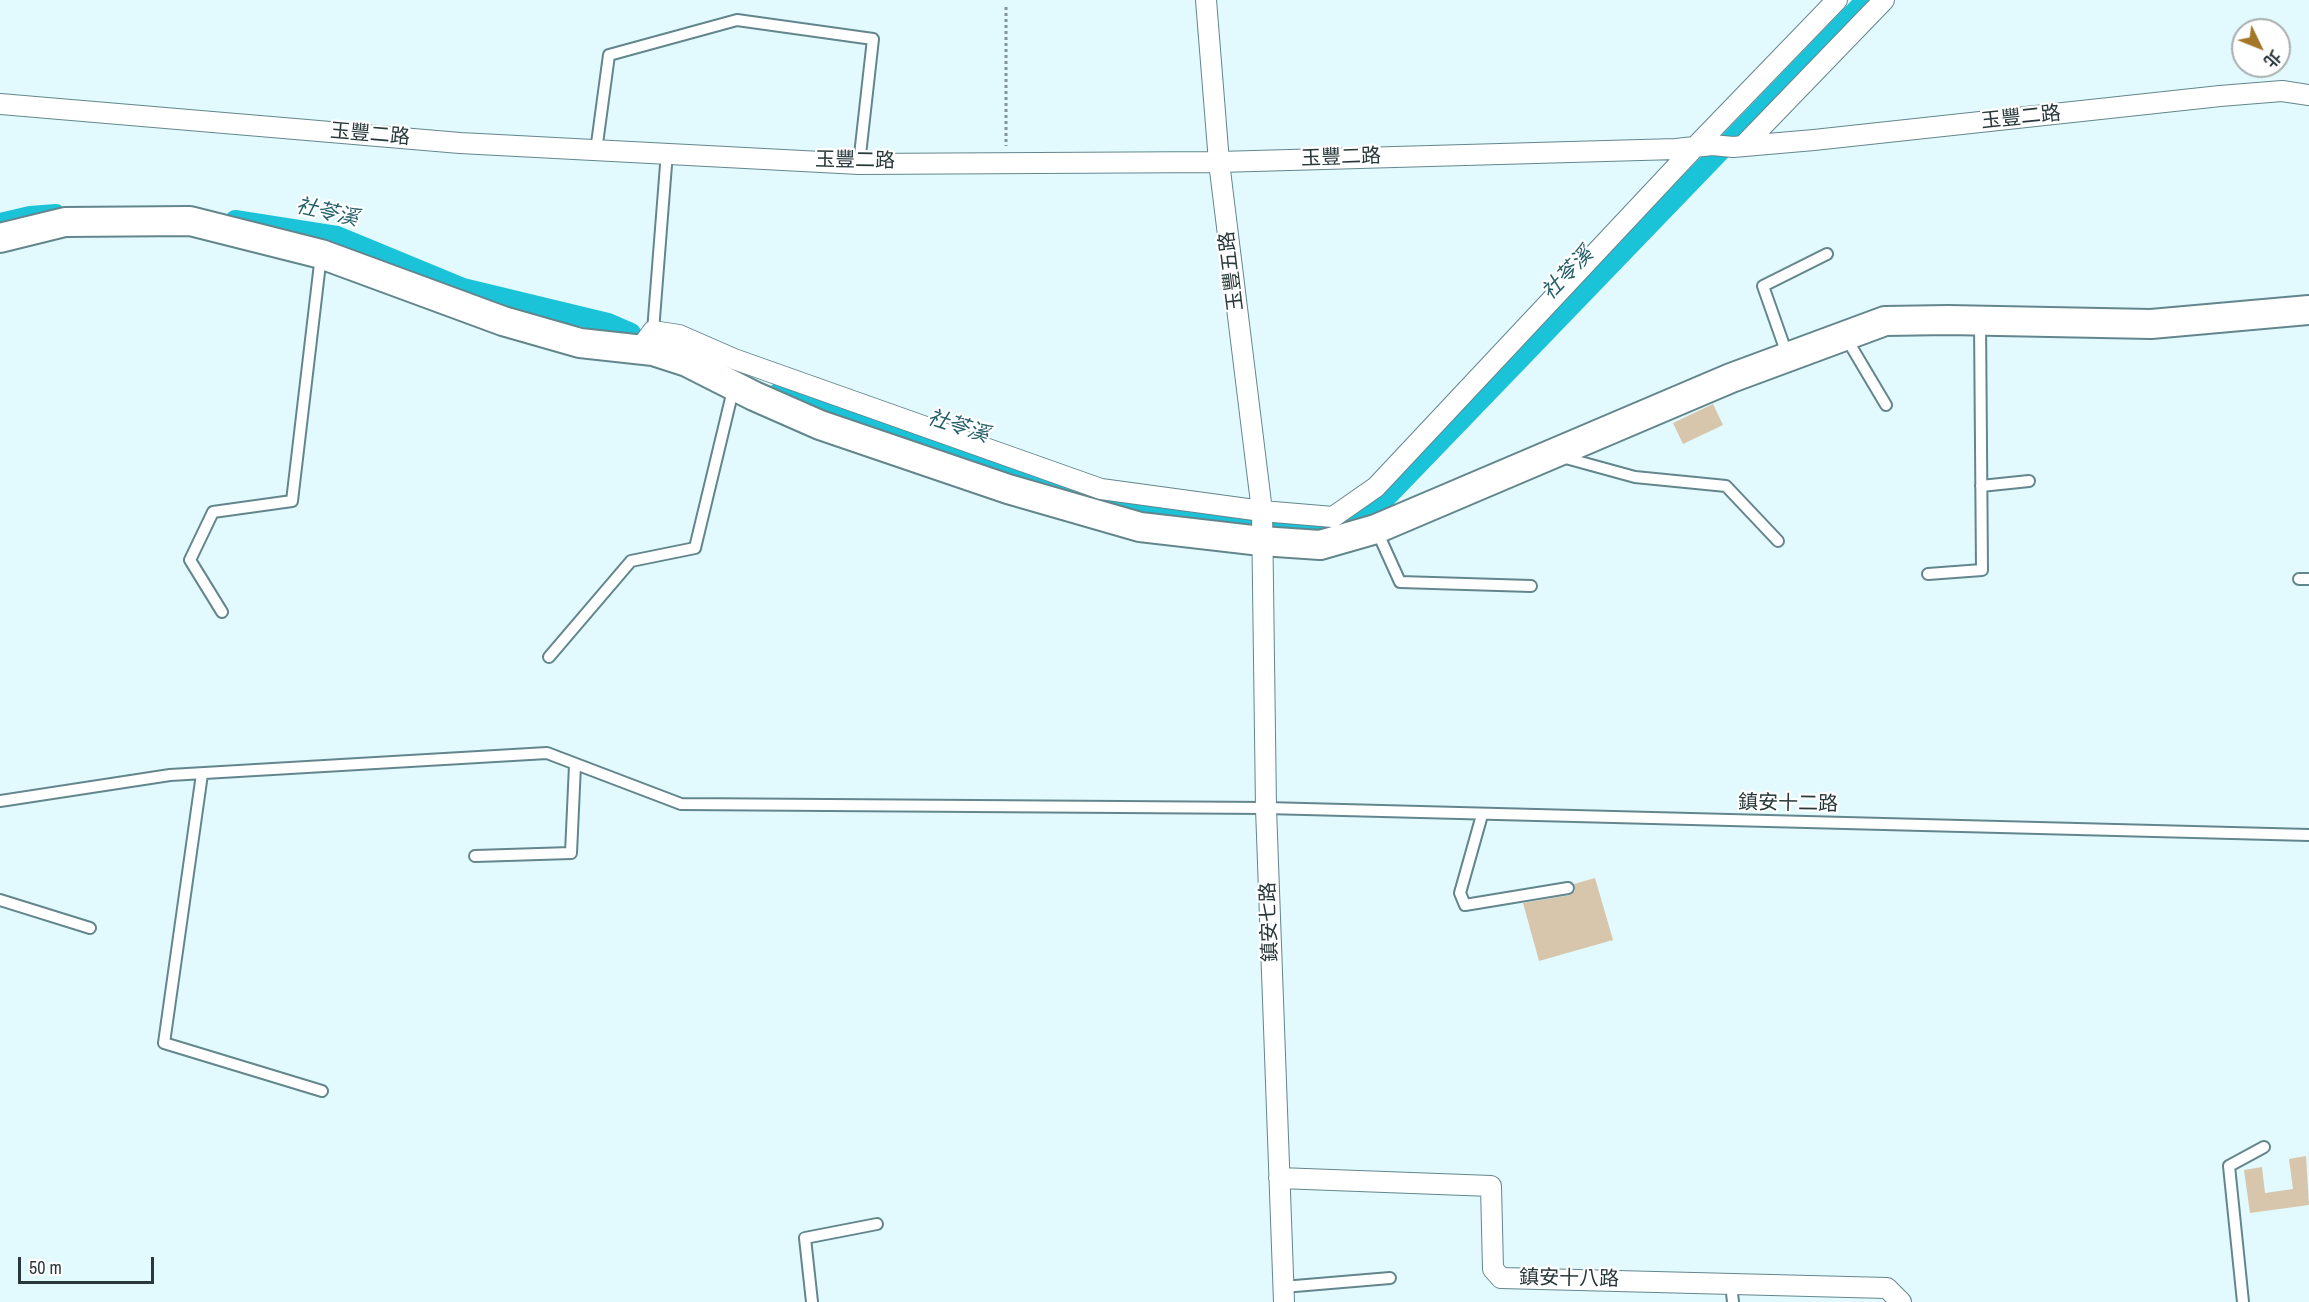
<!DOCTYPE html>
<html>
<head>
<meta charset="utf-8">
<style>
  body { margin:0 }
  #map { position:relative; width:2309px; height:1302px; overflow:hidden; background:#e2f9fd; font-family:"Archivo Narrow","Noto Sans TC",sans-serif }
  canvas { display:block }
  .north { position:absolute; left:2231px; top:18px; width:60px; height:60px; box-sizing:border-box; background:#fff; border:2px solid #a9afb0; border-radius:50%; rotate:133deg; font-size:16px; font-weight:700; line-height:24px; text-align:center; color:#29383a }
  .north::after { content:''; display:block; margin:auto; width:21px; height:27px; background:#a37628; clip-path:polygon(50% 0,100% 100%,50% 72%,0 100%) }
  .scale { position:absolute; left:18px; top:1257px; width:136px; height:27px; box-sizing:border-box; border:3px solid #29383a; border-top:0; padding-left:8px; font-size:18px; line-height:21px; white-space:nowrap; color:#29383a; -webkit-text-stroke:4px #fff; paint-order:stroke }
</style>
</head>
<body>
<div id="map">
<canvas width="2309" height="1302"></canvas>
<div class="north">北</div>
<div class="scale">50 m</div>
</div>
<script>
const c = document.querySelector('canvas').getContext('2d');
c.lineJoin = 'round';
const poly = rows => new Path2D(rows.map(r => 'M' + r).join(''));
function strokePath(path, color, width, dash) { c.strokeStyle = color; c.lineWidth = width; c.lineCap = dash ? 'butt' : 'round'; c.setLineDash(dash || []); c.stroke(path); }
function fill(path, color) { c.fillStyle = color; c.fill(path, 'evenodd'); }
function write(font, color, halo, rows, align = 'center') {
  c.font = font + ' "Archivo Narrow","Noto Sans TC",sans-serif'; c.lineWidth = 4.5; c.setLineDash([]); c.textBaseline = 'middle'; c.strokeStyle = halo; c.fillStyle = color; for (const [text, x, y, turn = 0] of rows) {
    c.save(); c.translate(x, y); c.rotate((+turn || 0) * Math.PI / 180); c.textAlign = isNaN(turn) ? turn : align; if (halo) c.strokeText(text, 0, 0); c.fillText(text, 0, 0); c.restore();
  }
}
strokePath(poly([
  [235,220,337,236,463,288,608,323,631,333],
  [0,223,30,216,56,214],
  [778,393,1135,510,1246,523],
  [1277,526,1300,529,1348,522,1382,502,1866,0]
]), '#1bc3d8', 20);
fill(poly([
  [1713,404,1723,425,1683,444,1673,423],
  [1595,878,1613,940,1539,961,1523,903,1570,895,1575,891,1574,884],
  [2306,1156,2309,1205,2250,1213,2244,1170,2262,1167,2265,1193,2293,1189,2289,1159]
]), '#d8c6ac');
const lane = poly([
  [596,151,609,55,737,20,873,39,859,164],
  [653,331,667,152],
  [1845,336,1886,405],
  [1788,357,1763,286,1827,254],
  [1562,457,1635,477,1726,486,1778,541],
  [1981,486,2029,481],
  [1376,529,1400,582,1531,586],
  [1928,574,1982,570,1980,321],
  [2299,579,2309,579],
  [222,612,190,560,213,512,292,501,321,255],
  [549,657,631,561,695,548,734,386],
  [202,774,164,1043,322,1091],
  [0,801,170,775,547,753,681,804,1266,808,2309,835],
  [1482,815,1460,893,1465,905,1568,888],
  [475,856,571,853,575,765],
  [0,900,90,928],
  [1731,1284,1733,1302],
  [1283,1287,1390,1278],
  [812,1302,805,1238,877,1224],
  [2243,1302,2229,1166,2264,1147]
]);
const street = poly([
  [1206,0,1219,162,1262,511,1266,808,1284,1302],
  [0,104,460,143,859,164,1219,162,1676,149,1712,145,1733,147,1814,140,2220,96,2282,91,2309,95],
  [1745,144,1884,0],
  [639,350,653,331,679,335,734,359,1101,489,1262,511,1333,517,1376,487,1694,148,1837,0],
  [1279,1178,1491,1186,1493,1269,1501,1278,1887,1288,1901,1302]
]);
const secondary = poly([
  [0,238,65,222,190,221,321,254,503,321,580,343,653,351,687,362,754,396,820,425,1008,489,1140,527,1261,541,1320,545,1376,529,1731,378,1885,321,1948,320,2151,324,2309,310]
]);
strokePath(lane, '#63868d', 14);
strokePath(street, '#63868d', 22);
strokePath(secondary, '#63868d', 32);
strokePath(poly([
  [1006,7,1006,146]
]), '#819497', 3, [3, 3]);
strokePath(lane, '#fff', 10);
strokePath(street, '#fff', 20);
strokePath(secondary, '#fff', 28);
write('20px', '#29383a', '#fff', [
  ["玉豐二路",2021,118,-6],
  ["玉豐二路",370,135,5],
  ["玉豐二路",1341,158,-2],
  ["玉豐二路",855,161,1],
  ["玉豐五路",1232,271,-97],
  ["鎮安十二路",1788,804,1],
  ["鎮安七路",1270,922,-92],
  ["鎮安十八路",1569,1279,1]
]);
write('italic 21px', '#256069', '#fff', [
  ["社苓溪",327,213,13],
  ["社苓溪",1568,274,-46],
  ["社苓溪",958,427,18]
]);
</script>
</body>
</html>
